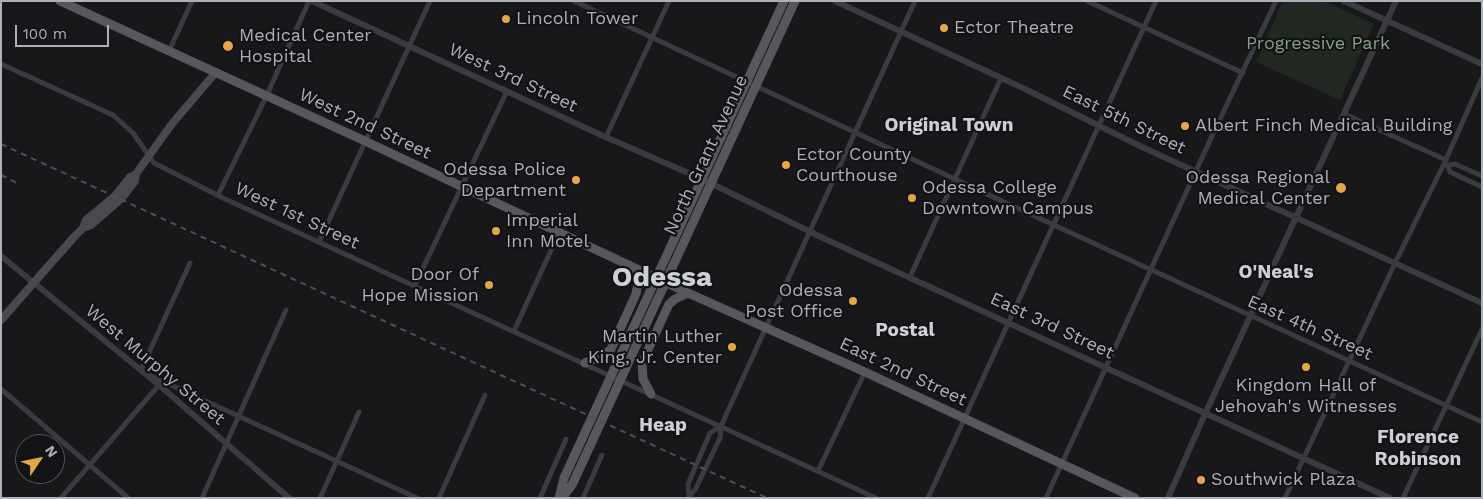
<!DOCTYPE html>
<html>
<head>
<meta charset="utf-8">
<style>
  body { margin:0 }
  #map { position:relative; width:1483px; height:499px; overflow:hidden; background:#18181a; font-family:"Work Sans",sans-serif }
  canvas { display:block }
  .frame { position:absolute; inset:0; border:2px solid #acb0b9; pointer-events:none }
  .north { position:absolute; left:15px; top:434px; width:50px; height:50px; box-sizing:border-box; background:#131315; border:1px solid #505257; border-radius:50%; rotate:56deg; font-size:14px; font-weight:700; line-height:20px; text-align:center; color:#acb0b9 }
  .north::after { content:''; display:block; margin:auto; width:18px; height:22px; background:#e3a648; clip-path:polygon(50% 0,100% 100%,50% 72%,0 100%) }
  .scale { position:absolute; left:15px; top:25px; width:94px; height:22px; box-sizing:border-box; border:2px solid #acb0b9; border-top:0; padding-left:6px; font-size:15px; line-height:18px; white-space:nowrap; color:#acb0b9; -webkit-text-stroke:4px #131315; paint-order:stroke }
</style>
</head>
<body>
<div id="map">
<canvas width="1483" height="499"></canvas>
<div class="frame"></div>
<div class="north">N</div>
<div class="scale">100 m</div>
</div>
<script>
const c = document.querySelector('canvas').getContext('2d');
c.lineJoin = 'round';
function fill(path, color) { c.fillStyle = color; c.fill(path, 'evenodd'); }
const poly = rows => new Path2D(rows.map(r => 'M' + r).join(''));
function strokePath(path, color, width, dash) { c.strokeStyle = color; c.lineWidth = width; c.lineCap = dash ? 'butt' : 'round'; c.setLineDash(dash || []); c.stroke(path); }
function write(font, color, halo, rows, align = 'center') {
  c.font = font + ' "Work Sans",sans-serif'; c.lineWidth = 4.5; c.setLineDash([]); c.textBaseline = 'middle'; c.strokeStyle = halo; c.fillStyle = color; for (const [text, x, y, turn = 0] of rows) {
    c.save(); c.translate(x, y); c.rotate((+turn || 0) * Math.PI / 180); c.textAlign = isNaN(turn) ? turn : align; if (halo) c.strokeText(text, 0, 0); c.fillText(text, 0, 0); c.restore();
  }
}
fill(poly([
  [1283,1,1324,1,1374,24,1340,100,1256,62]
]), '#212821');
strokePath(poly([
  [574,1,1004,202,1482,422],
  [1087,1,1243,73],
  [169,51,192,1],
  [1,64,113,115,133,133,154,163,225,199,876,498],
  [1344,114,1446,160],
  [606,137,669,1],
  [1447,165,1455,164,1482,176],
  [1448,166,1450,172,1482,187],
  [218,195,266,97,309,1],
  [319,242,430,1],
  [910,277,1001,78],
  [415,285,507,91],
  [514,331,559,233],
  [141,370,190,263],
  [149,375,417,498],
  [1,389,128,498],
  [818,471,865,372],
  [689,496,688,484,710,433,721,426],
  [61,498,159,385],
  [202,498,286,310],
  [320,498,359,412],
  [439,498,485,395],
  [540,498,566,439],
  [583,498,602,455],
  [688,498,696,488,720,438,721,426,915,1],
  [928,498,1156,1],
  [1046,498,1212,136,1276,1],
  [1285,498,1395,263,1444,164,1482,78],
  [1403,498,1482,329]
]), '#3a3b3f', 5);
strokePath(poly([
  [312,1,601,135,702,179,823,238,1390,498],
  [835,1,1025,89,1142,147,1482,303],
  [1344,1,1482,64],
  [1,256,159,385,289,498],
  [1168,498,1205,414,1396,1]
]), '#3a3b3f', 6);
strokePath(poly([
  [83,228,86,220,115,196,130,177,136,174,171,125,216,72],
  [1,320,74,237,83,228,91,225,121,199,135,181,136,174]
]), '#484a4f', 8);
strokePath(poly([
  [60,1,365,141,688,293,865,372,1135,498],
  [585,363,602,356,611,349,636,294,638,283,629,265],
  [651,394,643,379,642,363,669,304,675,299,688,293],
  [559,498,564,478,784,1],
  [562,498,572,485,795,1]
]), '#56585e', 9);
strokePath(poly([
  [1,144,767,498],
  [1,175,19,184]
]), '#4d4f54', 2, [6, 5]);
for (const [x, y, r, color] of [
  [506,19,5,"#e3a648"],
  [944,28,5,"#e3a648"],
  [228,46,6,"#e3a648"],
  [1185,126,5,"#e3a648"],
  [786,165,5,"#e3a648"],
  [576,180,5,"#e3a648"],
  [1341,188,6,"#e3a648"],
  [912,198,5,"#e3a648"],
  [496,231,5,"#e3a648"],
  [489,285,5,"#e3a648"],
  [853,301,5,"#e3a648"],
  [732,347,5,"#e3a648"],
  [1306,367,5,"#e3a648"],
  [1201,480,5,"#e3a648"]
]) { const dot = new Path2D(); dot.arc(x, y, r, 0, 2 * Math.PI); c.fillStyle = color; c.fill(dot); strokePath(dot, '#131315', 2); }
write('18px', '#acb0b9', '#131315', [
  ["Lincoln Tower",516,19],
  ["Ector Theatre",954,28],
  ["Medical Center",239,36],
  ["Hospital",239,57],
  ["Albert Finch Medical Building",1195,126],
  ["Ector County",796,155],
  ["Courthouse",796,176],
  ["Odessa Police",566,170,"right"],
  ["Department",566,191,"right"],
  ["Odessa Regional",1330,178,"right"],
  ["Medical Center",1330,199,"right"],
  ["Odessa College",922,188],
  ["Downtown Campus",922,209],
  ["Imperial",506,221],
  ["Inn Motel",506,242],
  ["Door Of",479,275,"right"],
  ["Hope Mission",479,296,"right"],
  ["Odessa",843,291,"right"],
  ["Post Office",843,312,"right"],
  ["Martin Luther",722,337,"right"],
  ["King, Jr. Center",722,358,"right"],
  ["Kingdom Hall of",1306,386,"center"],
  ["Jehovah's Witnesses",1306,407,"center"],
  ["Southwick Plaza",1211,480]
], 'left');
write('18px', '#85a285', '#131315', [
  ["Progressive Park",1318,44]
]);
write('18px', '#acb0b9', '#131315', [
  ["West 3rd Street",513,78,25],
  ["East 5th Street",1124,120,26],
  ["West 2nd Street",365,124,25],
  ["North Grant Avenue",706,155,-65],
  ["West 1st Street",297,216,25],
  ["East 3rd Street",1052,326,25],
  ["East 4th Street",1310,328,24],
  ["West Murphy Street",155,365,40],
  ["East 2nd Street",903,372,25]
]);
write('bold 19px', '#cccfd5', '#131315', [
  ["Original Town",949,125],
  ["O'Neal's",1276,272],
  ["Postal",905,330],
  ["Heap",663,425],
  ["Florence",1418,437],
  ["Robinson",1418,459]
]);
write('bold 28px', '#cccfd5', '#131315', [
  ["Odessa",662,278]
]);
</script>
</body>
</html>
